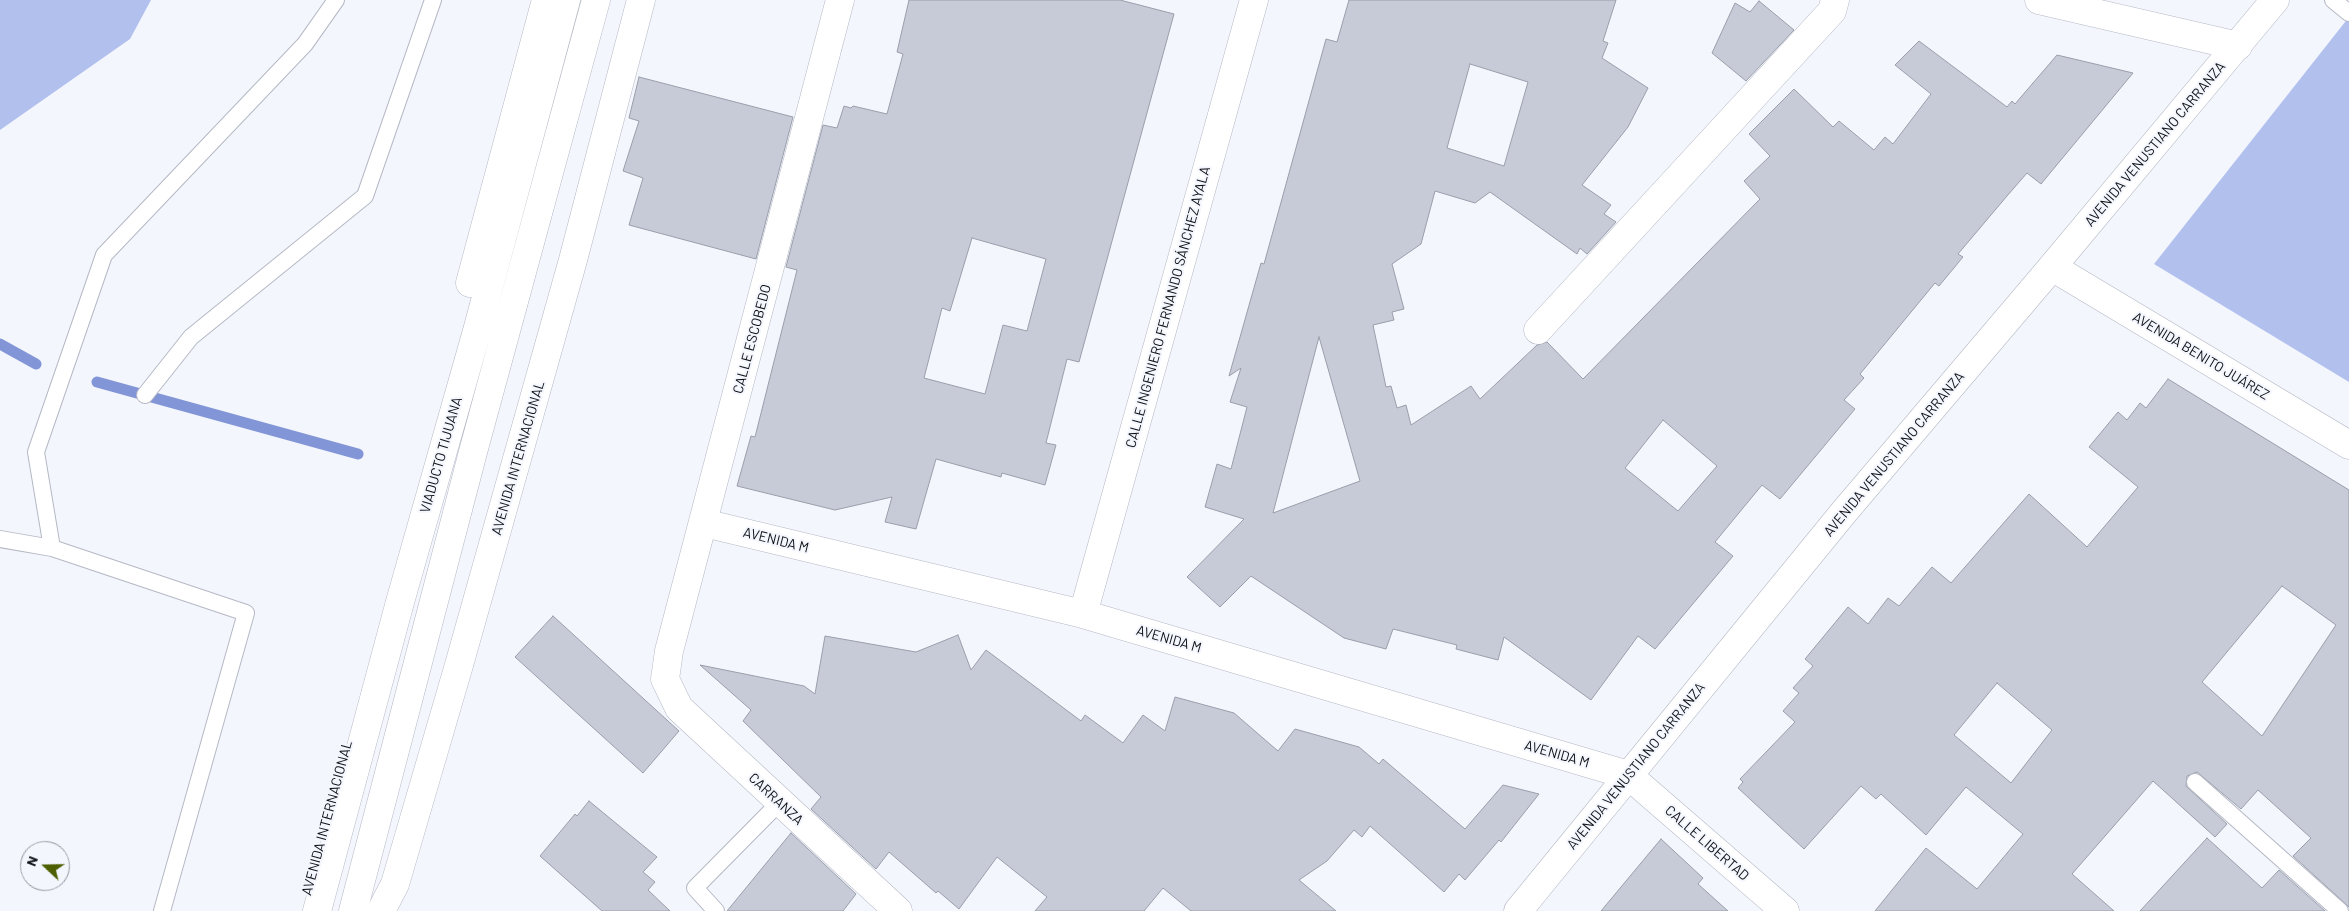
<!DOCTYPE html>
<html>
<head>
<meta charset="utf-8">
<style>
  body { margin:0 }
  #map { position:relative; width:2349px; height:911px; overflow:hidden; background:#f3f6fd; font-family:Barlow,sans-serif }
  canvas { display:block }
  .north { position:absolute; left:20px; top:841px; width:50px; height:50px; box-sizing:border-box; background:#f3f6fd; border:1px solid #979a9f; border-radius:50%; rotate:291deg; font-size:14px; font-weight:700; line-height:20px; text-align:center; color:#0d0f13 }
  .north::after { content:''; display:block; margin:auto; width:18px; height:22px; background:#4e5f01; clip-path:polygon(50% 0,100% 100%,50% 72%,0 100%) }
</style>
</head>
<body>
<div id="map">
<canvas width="2349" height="911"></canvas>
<div class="north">N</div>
</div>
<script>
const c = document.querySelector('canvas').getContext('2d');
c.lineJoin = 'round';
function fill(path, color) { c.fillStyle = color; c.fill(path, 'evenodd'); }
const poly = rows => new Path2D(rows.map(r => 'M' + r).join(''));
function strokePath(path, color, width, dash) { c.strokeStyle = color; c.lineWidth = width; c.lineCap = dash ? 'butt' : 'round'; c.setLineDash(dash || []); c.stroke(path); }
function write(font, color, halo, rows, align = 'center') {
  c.font = font + ' Barlow,sans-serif'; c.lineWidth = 4; c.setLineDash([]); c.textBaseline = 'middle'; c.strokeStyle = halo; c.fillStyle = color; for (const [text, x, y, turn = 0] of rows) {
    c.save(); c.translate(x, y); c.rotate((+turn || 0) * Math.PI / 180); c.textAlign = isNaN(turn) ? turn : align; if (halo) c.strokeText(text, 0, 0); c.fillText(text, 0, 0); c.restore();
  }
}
fill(poly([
  [0,0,151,0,130,39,0,130],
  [2349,17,2349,382,2154,264]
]), '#b2c0ee');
strokePath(poly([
  [0,344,36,364],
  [97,382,358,454]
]), '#8295d6', 11);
const building = poly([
  [909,0,1120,0,1174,14,1079,362,1067,359,1046,443,1056,445,1045,485,1002,473,1001,477,936,459,916,529,885,522,892,497,835,510,737,486,751,436,755,437,797,270,786,267,823,125,837,128,844,106,851,108,853,106,887,114,903,54,897,52,909,0],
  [972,238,1046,259,1027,331,1003,325,985,394,924,378,942,308,950,311,972,238],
  [1349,0,1616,0,1603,41,1608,43,1602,58,1648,88,1628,127,1582,185,1611,205,1604,214,1616,222,1587,254,1580,248,1577,254,1490,192,1475,203,1435,191,1421,244,1392,264,1404,309,1392,312,1394,320,1373,325,1386,387,1391,386,1397,408,1406,405,1411,425,1471,386,1480,399,1537,345,1547,342,1583,379,1760,199,1744,181,1770,156,1749,134,1794,89,1833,127,1839,121,1874,150,1885,137,1893,144,1931,94,1895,65,1919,41,2007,107,2012,101,2015,104,2057,55,2133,73,2041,184,2027,173,2007,196,1958,254,1963,257,1939,286,1935,283,1860,374,1864,378,1844,400,1855,409,1780,499,1762,485,1715,542,1733,556,1655,649,1638,636,1591,700,1504,637,1498,660,1456,649,1457,645,1393,629,1386,649,1344,638,1251,576,1220,607,1187,577,1244,519,1205,507,1217,464,1231,469,1247,407,1230,402,1241,368,1229,376,1261,263,1264,264,1326,39,1337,42,1349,0],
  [1470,64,1528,82,1504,166,1447,148,1470,64],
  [1319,337,1360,481,1273,513,1319,337],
  [1663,420,1717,466,1678,511,1625,468,1663,420],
  [1759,1,1794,30,1746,81,1712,53,1735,3,1750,12,1759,1],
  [639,77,793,117,756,259,629,225,643,178,623,171,639,121,629,118,639,77],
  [2168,379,2349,490,2349,907,2293,856,2311,838,2258,790,2241,809,2197,772,2187,776,2186,786,2227,824,2215,837,2153,781,2072,874,2114,911,1875,911,1926,848,1977,889,2023,834,1966,787,1926,835,1881,794,1876,799,1861,786,1804,849,1738,788,1743,782,1740,779,1795,722,1783,711,1799,693,1793,688,1813,666,1805,659,1848,607,1868,624,1888,598,1899,606,1932,567,1951,583,2029,494,2087,547,2138,487,2089,447,2118,412,2127,420,2140,403,2146,408,2168,379],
  [2282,586,2336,625,2262,736,2202,682,2282,586],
  [1997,683,2052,730,2011,783,1954,735,1997,683],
  [553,616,679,731,643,773,515,657,553,616],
  [958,635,971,670,986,650,1081,721,1085,715,1123,743,1143,715,1165,731,1175,697,1234,713,1278,751,1295,729,1359,747,1379,764,1383,759,1465,829,1503,785,1539,794,1501,842,1499,840,1465,880,1459,874,1444,892,1370,826,1362,837,1354,830,1327,861,1299,880,1336,911,1191,911,1163,888,1144,911,1035,911,1047,897,997,857,959,909,938,891,936,893,889,852,876,869,811,809,821,797,743,721,751,710,700,665,804,686,815,694,825,636,916,652,958,635],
  [589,801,657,857,643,872,655,882,648,890,670,911,602,911,540,856,575,814,577,816,589,801],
  [791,833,856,894,843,911,727,911,791,833],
  [2207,838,2262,888,2279,870,2325,911,2140,911,2207,838],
  [1661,839,1703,878,1698,884,1728,911,1601,911,1661,839]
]);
fill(building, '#c7cbd7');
strokePath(building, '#9a9eaa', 1);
const lane = poly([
  [2333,0,2349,13],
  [145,395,191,337,365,196,433,0],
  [0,539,52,548,36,452,104,255,305,44,336,0],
  [52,548,246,613,162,911],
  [2195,782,2340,911],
  [716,911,695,888,780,802]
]);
const street = poly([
  [840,0,669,651,665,679,679,708,898,911],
  [2039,0,2238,46],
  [2052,267,2349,445],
  [1538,330,1832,11,1835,0],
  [704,523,1083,614,1628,775,1785,911],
  [1083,614,1254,0]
]);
const secondary = poly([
  [381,911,395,884,459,665,573,260,641,0],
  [1518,911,1844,512,2052,267,2275,0]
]);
const highway = poly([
  [470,283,546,0],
  [317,911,400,602,477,331,566,0],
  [353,911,473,452,596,0]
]);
strokePath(lane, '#b5b9c5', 18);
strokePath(street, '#b5b9c5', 29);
strokePath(secondary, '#b5b9c5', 29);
strokePath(highway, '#b5b9c5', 29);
strokePath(lane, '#fff', 16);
strokePath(street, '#fff', 28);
strokePath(secondary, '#fff', 28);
strokePath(highway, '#fff', 28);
write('14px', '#0d0f13', '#f3f6fd', [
  ["AVENIDA VENUSTIANO CARRANZA",2155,144,-50],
  ["CALLE INGENIERO FERNANDO SÁNCHEZ AYALA",1168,307,-75],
  ["CALLE ESCOBEDO",752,339,-75],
  ["AVENIDA BENITO JUÁREZ",2201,356,31],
  ["AVENIDA VENUSTIANO CARRANZA",1894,454,-50],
  ["VIADUCTO TIJUANA",441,455,-74],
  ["AVENIDA INTERNACIONAL",518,458,-74],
  ["AVENIDA M",776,540,14],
  ["AVENIDA M",1169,639,16],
  ["AVENIDA M",1557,754,16],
  ["AVENIDA VENUSTIANO CARRANZA",1636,766,-51],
  ["CARRANZA",776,799,43],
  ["AVENIDA INTERNACIONAL",327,818,-75],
  ["CALLE LIBERTAD",1707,843,41]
]);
</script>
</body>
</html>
